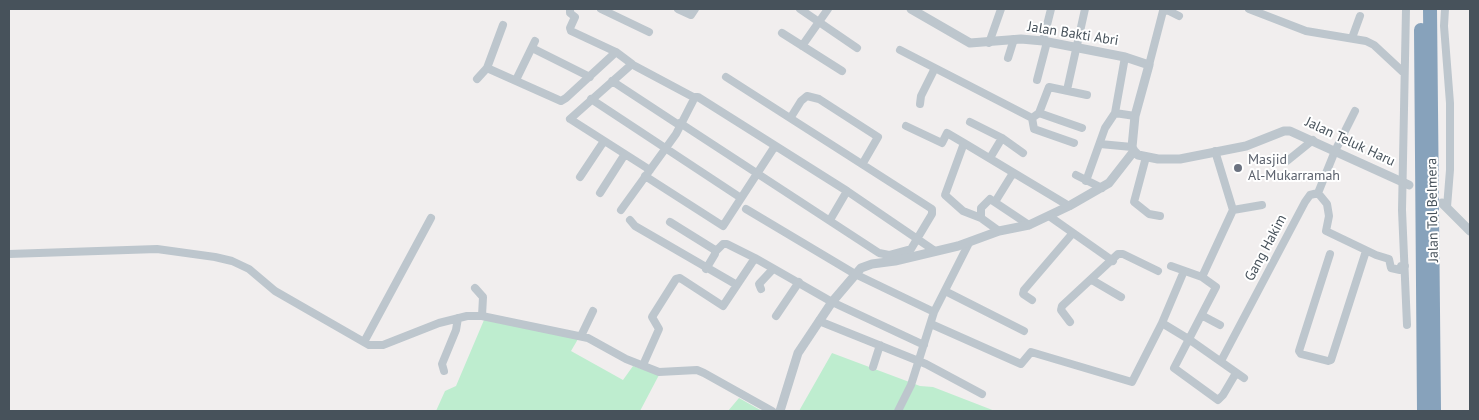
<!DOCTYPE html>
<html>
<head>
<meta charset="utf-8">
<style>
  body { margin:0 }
  #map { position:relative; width:1479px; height:420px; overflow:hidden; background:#f1eeee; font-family:"PT Sans",sans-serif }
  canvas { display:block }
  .frame { position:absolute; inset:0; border:10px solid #47525b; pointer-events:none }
</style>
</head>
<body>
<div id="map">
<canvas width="1479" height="420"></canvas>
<div class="frame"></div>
</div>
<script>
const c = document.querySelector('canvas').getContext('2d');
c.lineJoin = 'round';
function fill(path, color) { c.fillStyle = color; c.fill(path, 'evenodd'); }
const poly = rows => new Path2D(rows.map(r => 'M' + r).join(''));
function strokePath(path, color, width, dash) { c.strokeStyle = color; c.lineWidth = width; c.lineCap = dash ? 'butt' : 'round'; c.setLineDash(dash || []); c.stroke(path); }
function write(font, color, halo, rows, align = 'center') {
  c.font = font + ' "PT Sans",sans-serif'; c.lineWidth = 4; c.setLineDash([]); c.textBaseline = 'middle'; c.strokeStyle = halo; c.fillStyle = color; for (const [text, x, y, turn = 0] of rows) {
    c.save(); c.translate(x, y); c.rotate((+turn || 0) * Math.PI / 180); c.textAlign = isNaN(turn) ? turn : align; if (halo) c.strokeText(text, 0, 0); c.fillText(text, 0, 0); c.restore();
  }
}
fill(poly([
  [484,320,578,339,571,351,623,380,633,366,659,375,640,411,436,411,445,391,456,386],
  [832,353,920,386,933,387,995,411,799,411],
  [739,398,762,411,728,411]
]), '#beedcf');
strokePath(poly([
  [570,9,570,13,575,17,570,28,571,31,616,52,632,64,570,119,650,170],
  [601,9,649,32],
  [678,9,691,15,695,9],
  [800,9,857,48],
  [1249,9,1306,31,1366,41,1374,45,1403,72],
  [1406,9,1402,210,1407,325],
  [1445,9,1444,26,1450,103,1450,170,1447,207],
  [782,33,842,71],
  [1352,38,1360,16],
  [1043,41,1051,9],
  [989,43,1001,9],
  [802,46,828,9],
  [532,48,590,77],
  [900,50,1032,118,1039,113,1049,87,1087,95],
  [1008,58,1014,39],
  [1149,65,1163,11,1167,10,1179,16],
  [635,66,695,98],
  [487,68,561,101,566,98,616,52],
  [477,79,487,68,503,25],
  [516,80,535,41],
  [1037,80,1047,42],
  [612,81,679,125],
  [1067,90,1085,9],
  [591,99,741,198],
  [920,104,921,96,935,68],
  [1039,113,1082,128],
  [1115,113,1135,116],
  [791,117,801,101,807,96,819,99,878,137,863,163],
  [1032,118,1034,129,1074,143],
  [970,122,1002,138,1023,153],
  [680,123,879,253,889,255,911,249,932,214,932,209,726,77],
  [906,126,942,143,947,133,964,143,945,195,963,211,981,218,999,231],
  [964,143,1069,206],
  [1100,144,1132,147],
  [1146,157,1134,202,1149,214,1160,216],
  [990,158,1002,138],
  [1287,161,1313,140],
  [1076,175,1102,188],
  [645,176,723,226,775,146],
  [580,177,604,141],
  [1086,181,1105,128,1115,113,1125,57],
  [600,193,625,154],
  [1318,193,1327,204,1329,216,1326,231,1376,255,1389,259,1391,268,1400,270,1401,266,1405,266],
  [995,202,1013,173],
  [746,209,855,274,934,312],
  [621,210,676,134,695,97,698,97,847,191,935,251],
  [1233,210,1262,205],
  [1049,216,1113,261],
  [981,218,981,208,990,199,1029,225],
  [630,220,635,226,737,285],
  [830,220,847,191],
  [670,222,715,250,715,254,706,269],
  [716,251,723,244,727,244,755,258],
  [9,254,157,249,215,257,232,261,249,269,275,291,369,345,383,345,439,323,467,316,482,316,588,338,626,359,659,372,697,370,704,373,772,411],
  [1330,254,1299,351,1301,354,1328,361,1331,360,1366,251],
  [1171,266,1202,277,1216,287,1174,368,1218,400,1223,395,1236,373],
  [1202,277,1233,210,1215,151],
  [1092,280,1121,297],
  [475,288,483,297,482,316],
  [761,289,759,284,773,269],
  [945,291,1024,331],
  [1032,300,1023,294,1024,290,1072,234],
  [776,316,799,282],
  [1203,316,1220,325],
  [819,321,926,364,982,394],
  [1070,322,1061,310,1062,306,1118,254,1123,254,1158,271],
  [1162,323,1190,340,1244,378],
  [931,324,1021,364,1031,352,1132,382,1162,323,1184,271],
  [581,336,593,311],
  [364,342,431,218],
  [1221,361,1305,202,1310,195,1318,193,1335,151,1355,111],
  [643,365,659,329,652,317,676,279,680,278,723,306,755,258,832,302,924,345],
  [873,367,880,345],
  [444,371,442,364,456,330,458,318],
  [898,411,911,385,934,312,969,243]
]), '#bdc6cd', 8);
strokePath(poly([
  [911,9,970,43,1021,39,1043,41,1125,57,1149,65,1135,116,1132,147,1134,151],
  [1134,151,1138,155,1158,159,1180,159,1246,146,1284,131,1290,131,1409,185],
  [1442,203,1470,231],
  [780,411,798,353,832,302,861,268,872,264,895,261,958,246,999,231,1029,225,1069,206,1109,183,1134,151]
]), '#bdc6cd', 9);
strokePath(poly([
  [1430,9,1434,411],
  [1421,30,1424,411]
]), '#87a2bb', 14);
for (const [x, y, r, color] of [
  [1238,168,5,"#6b7280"]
]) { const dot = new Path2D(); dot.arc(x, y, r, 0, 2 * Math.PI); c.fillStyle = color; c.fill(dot); strokePath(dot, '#fff', 2); }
write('14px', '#47525b', '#fff', [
  ["Jalan Bakti Abri",1073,34,9],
  ["Jalan Teluk Haru",1350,142,25],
  ["Jalan Tol Belmera",1433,210,-91],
  ["Gang Hakim",1266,248,-62]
]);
write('14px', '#5b616d', '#fff', [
  ["Masjid",1248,160],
  ["Al-Mukarramah",1248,176]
], 'left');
</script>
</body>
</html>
